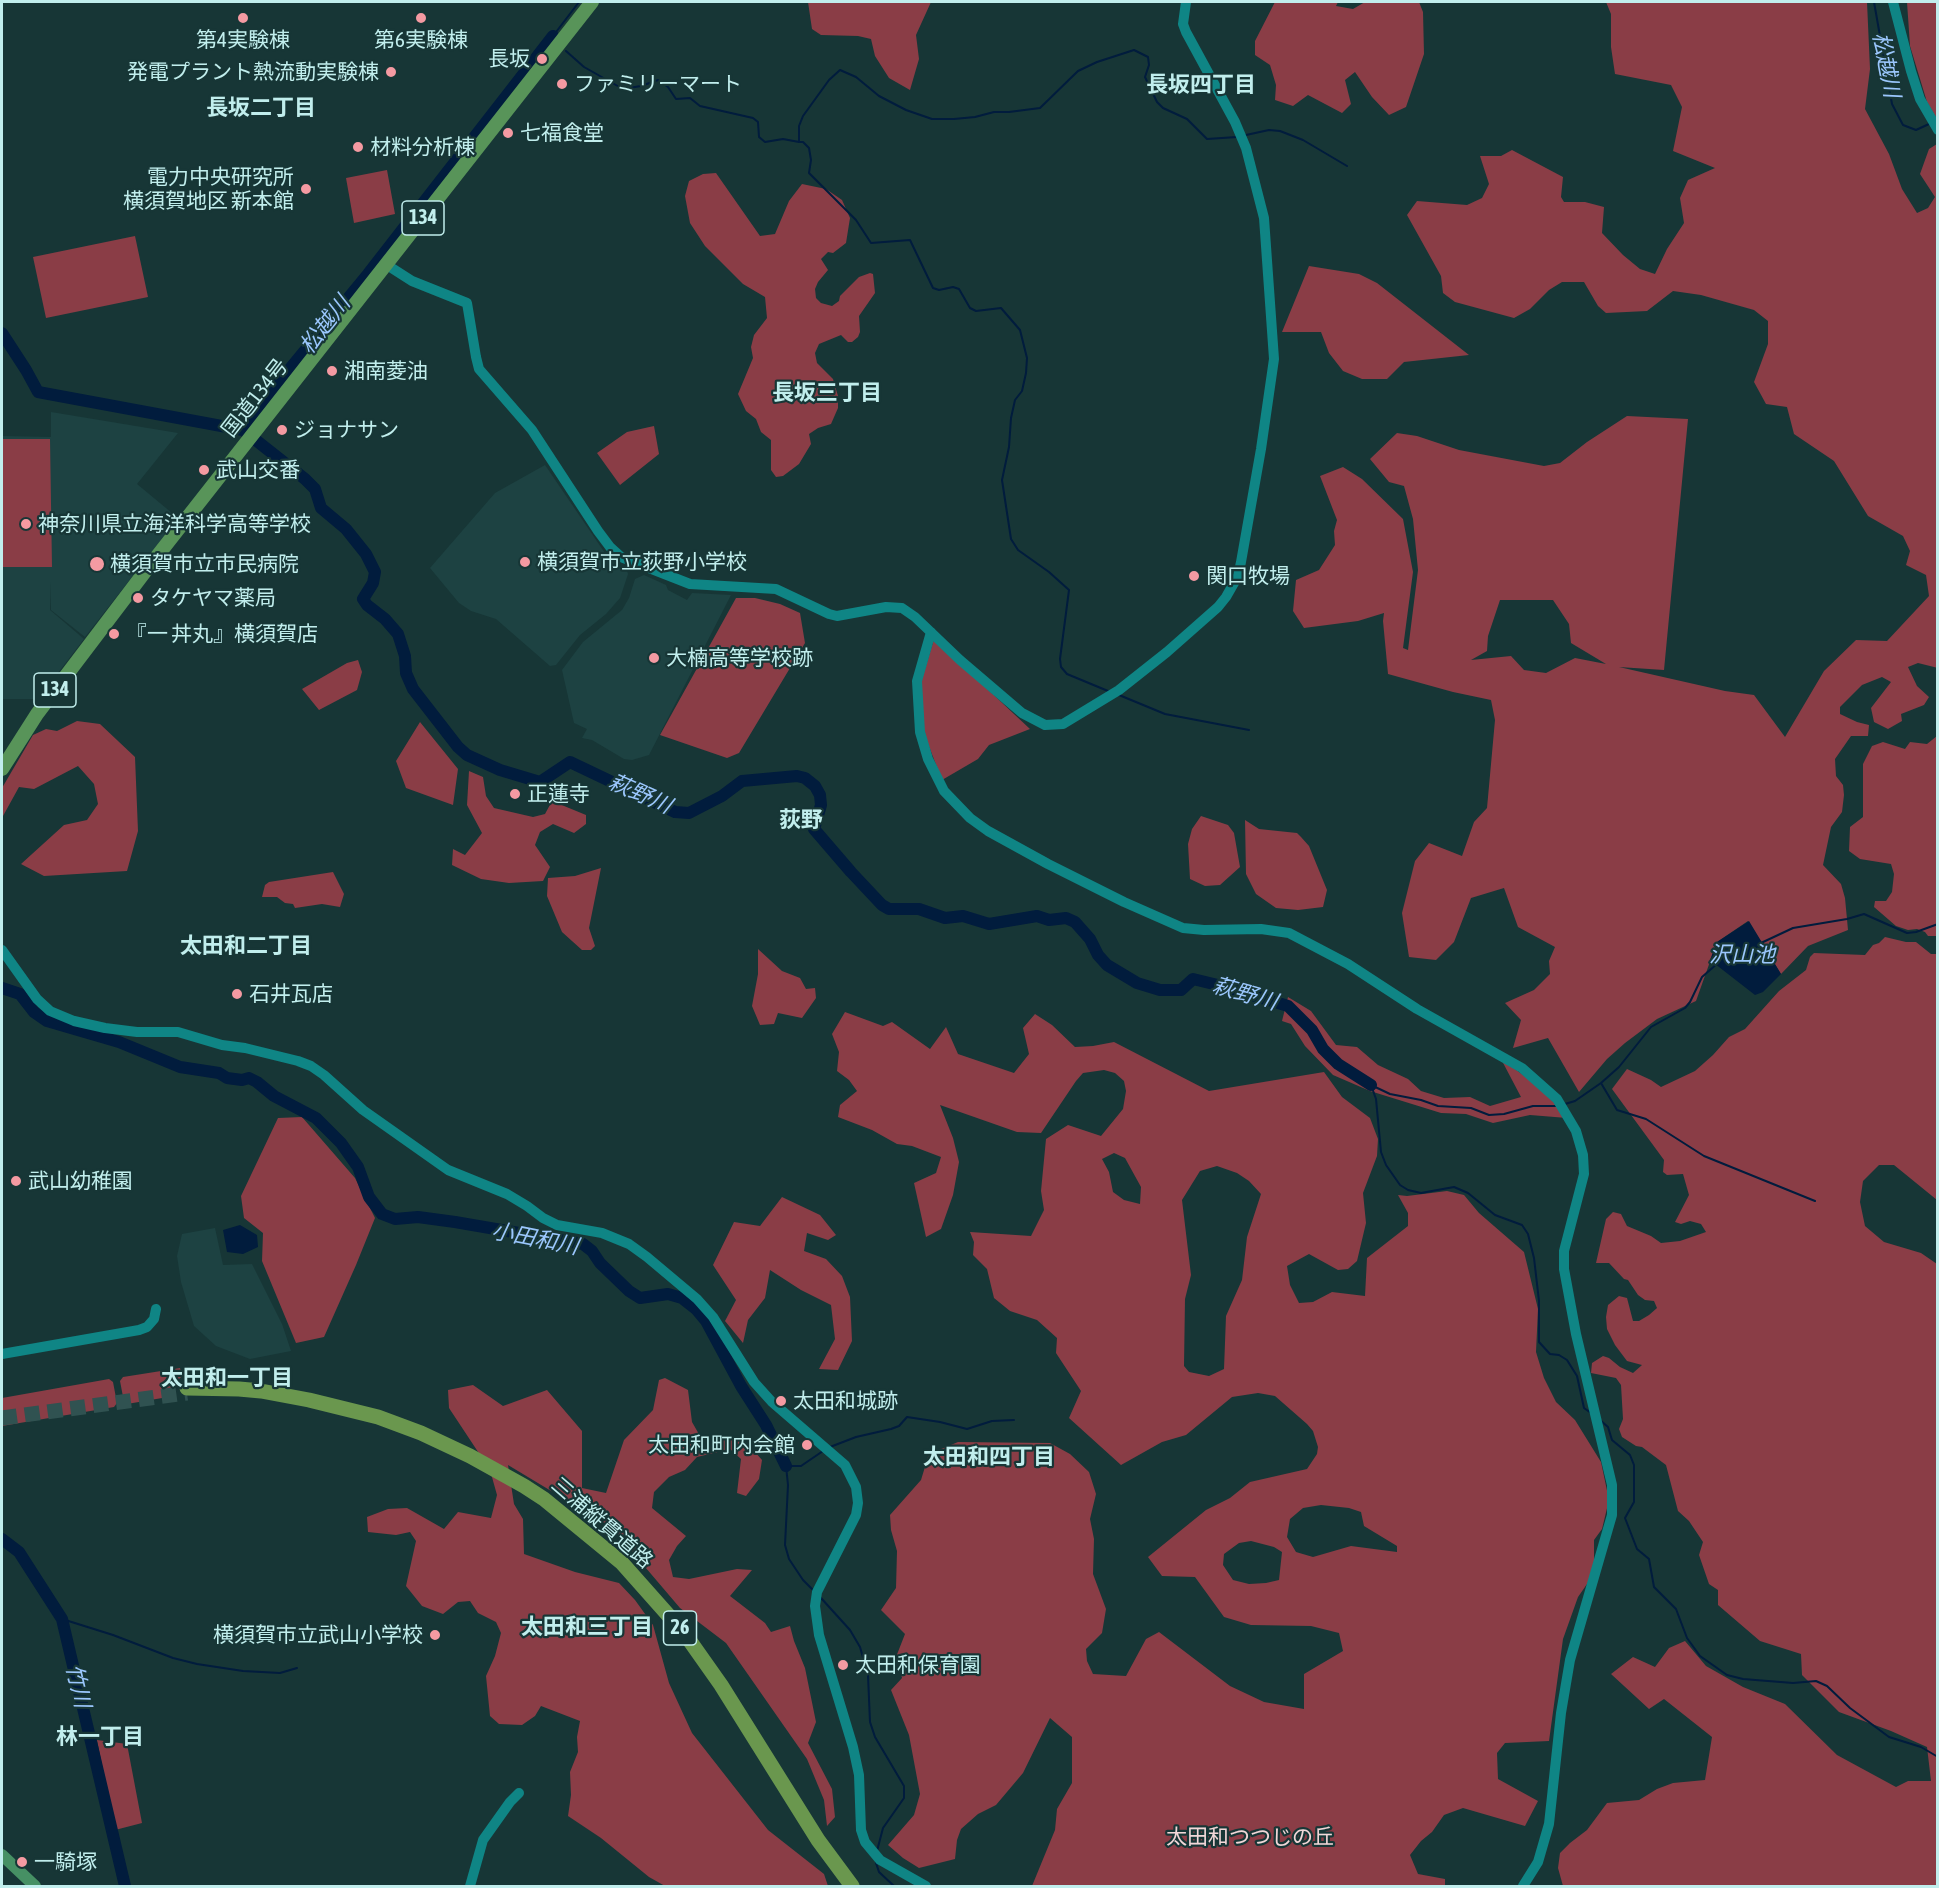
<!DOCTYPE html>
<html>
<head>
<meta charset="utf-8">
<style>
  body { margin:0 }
  #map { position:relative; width:1939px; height:1888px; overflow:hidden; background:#173636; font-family:"Asap Condensed",sans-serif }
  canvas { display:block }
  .frame { position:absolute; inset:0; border:3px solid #c1eeed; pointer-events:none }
</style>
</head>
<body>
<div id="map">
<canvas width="1939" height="1888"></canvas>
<div class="frame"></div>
</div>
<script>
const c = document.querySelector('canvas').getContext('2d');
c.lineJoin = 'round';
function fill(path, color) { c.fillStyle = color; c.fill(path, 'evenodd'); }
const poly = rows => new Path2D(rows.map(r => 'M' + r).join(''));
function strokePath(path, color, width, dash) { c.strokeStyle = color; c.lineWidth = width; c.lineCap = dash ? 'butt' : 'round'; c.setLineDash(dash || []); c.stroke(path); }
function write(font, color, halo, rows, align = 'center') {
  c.font = font + ' "Asap Condensed","Noto Sans JP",sans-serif'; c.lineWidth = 4.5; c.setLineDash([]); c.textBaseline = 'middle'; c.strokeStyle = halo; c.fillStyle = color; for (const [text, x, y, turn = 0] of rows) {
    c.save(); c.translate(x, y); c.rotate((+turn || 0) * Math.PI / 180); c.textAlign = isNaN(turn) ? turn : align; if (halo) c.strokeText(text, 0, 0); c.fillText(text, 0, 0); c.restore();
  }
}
fill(poly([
  [51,412,178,433,137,484,178,518,85,637,51,610,51,581,50,610,84,639,38,699,2,699,2,436,51,437],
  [545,465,607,556,627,571,628,574,620,598,606,614,580,635,556,665,550,666,496,619,471,611,459,603,430,568,495,493],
  [644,575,666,585,668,590,687,600,692,593,731,595,649,755,632,760,624,759,592,740,582,738,587,729,574,723,562,670,583,642,622,610,629,598,635,579],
  [215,1228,223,1265,252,1264,282,1324,291,1351,250,1359,216,1346,194,1326,181,1282,177,1256,182,1234]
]), '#1d4242');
fill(poly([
  [808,2,931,2,916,35,919,59,910,90,889,78,875,56,871,39,858,36,821,35,812,29],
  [1275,2,1338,2,1336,6,1353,9,1365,2,1419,2,1423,12,1424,54,1406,107,1389,115,1372,97,1355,72,1345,80,1351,104,1342,113,1308,95,1293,106,1275,100,1276,85,1270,65,1255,55,1255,41],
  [1606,2,1867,2,1870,69,1865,109,1889,154,1902,189,1917,213,1928,208,1935,197,1920,174,1929,149,1937,144,1938,668,1918,663,1908,667,1917,686,1929,697,1924,705,1901,714,1902,721,1888,729,1874,722,1871,708,1891,682,1882,677,1862,685,1840,707,1840,714,1857,722,1869,725,1868,736,1851,736,1835,759,1836,776,1843,785,1844,795,1842,812,1831,827,1823,865,1841,884,1845,898,1848,930,1808,946,1781,974,1748,921,1717,942,1696,1001,1657,1019,1625,1043,1607,1059,1579,1092,1548,1038,1513,1048,1521,1020,1505,1003,1534,990,1550,974,1549,961,1555,947,1518,927,1504,888,1471,898,1454,942,1436,960,1409,957,1402,913,1415,861,1429,843,1462,856,1474,822,1487,808,1495,720,1491,700,1453,692,1388,674,1383,621,1384,613,1358,621,1304,628,1293,611,1296,580,1319,570,1335,545,1334,531,1337,520,1320,476,1343,467,1362,479,1403,519,1413,572,1403,648,1408,650,1418,570,1413,519,1404,486,1389,482,1370,459,1397,433,1417,436,1459,450,1544,466,1560,463,1587,442,1627,416,1688,419,1664,670,1619,667,1725,691,1754,695,1785,737,1824,671,1856,640,1887,641,1929,596,1926,575,1906,565,1910,551,1903,536,1868,516,1834,461,1794,434,1787,407,1766,404,1754,382,1768,344,1768,321,1754,310,1701,295,1673,291,1647,311,1606,313,1598,306,1584,282,1562,282,1549,290,1530,309,1514,318,1455,302,1443,293,1441,276,1407,215,1417,201,1467,205,1482,198,1489,184,1480,156,1501,156,1512,150,1563,177,1561,197,1564,202,1585,202,1604,207,1602,233,1623,255,1640,269,1655,274,1667,249,1684,223,1680,198,1688,180,1715,168,1673,151,1682,107,1671,85,1615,74,1611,47,1611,14],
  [1500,600,1553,600,1569,624,1571,643,1606,664,1575,658,1546,673,1524,670,1511,656,1471,660,1487,651,1488,636],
  [1907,2,1937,2,1937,119,1927,102,1910,46],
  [387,170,395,214,354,223,346,178],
  [716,173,760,236,775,234,789,201,802,184,826,189,842,200,850,218,846,243,833,253,828,252,821,259,828,270,818,282,815,289,816,298,821,303,832,306,839,301,840,296,859,277,870,273,873,274,875,293,859,316,860,332,858,337,852,342,848,342,841,335,819,344,815,353,817,363,833,379,838,396,838,408,831,424,818,428,809,434,811,444,799,464,783,476,776,477,771,470,771,440,761,432,756,419,746,411,738,394,753,358,751,347,754,335,767,318,765,297,743,284,705,246,690,223,685,196,689,181,703,174],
  [135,236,148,297,46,318,33,257],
  [1309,266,1359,274,1377,283,1469,355,1404,362,1387,379,1362,379,1343,371,1329,353,1321,332,1282,332],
  [654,426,659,454,620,485,597,453,627,432],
  [2,439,50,439,52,567,2,567],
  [736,598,755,598,780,604,800,613,805,643,739,753,727,758,660,735],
  [934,639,1030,729,989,745,978,759,942,780,923,731,921,682],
  [358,660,362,672,357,690,319,710,302,689,347,663],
  [77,721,100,724,135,757,138,831,127,871,44,876,21,864,64,825,87,820,98,804,94,784,78,766,34,789,19,787,3,816,2,815,2,788,33,735,46,729,57,731],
  [420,722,458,769,453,805,406,788,396,761],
  [1937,736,1938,936,1928,936,1925,932,1917,929,1908,930,1896,926,1874,907,1875,901,1886,901,1892,892,1894,874,1891,864,1860,859,1849,851,1850,827,1863,817,1863,764,1872,746,1883,742,1905,749,1910,742,1927,744],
  [469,771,483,777,486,796,494,808,533,817,545,814,552,801,586,815,586,824,574,833,553,824,540,832,535,845,550,867,543,881,509,883,481,879,452,865,453,849,465,855,482,833,467,805],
  [1201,816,1228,825,1234,833,1240,867,1220,885,1205,886,1190,879,1188,844,1192,829],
  [1245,820,1259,829,1297,833,1301,837,1309,846,1327,890,1323,907,1298,910,1276,908,1256,894,1246,874],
  [601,868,589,928,595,946,591,950,582,950,562,932,547,896,548,878,575,876],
  [333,872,344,894,340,907,322,904,295,908,293,904,285,903,277,897,262,897,265,885,269,882],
  [1885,937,1906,942,1916,942,1931,954,1937,954,1937,1200,1894,1165,1879,1165,1863,1181,1860,1202,1865,1226,1884,1242,1921,1253,1937,1264,1937,1886,1563,1886,1558,1868,1560,1853,1570,1843,1587,1830,1607,1803,1639,1800,1657,1789,1673,1783,1705,1780,1712,1737,1664,1699,1649,1709,1611,1674,1633,1657,1655,1667,1669,1648,1685,1641,1706,1666,1743,1687,1785,1704,1837,1755,1896,1787,1908,1781,1931,1781,1927,1747,1891,1731,1839,1712,1802,1675,1801,1654,1760,1641,1718,1605,1718,1590,1709,1584,1699,1555,1703,1542,1689,1521,1678,1511,1666,1465,1642,1447,1636,1446,1622,1437,1619,1429,1623,1419,1621,1385,1616,1378,1591,1373,1592,1363,1603,1356,1609,1358,1620,1367,1633,1373,1642,1365,1627,1361,1615,1345,1607,1329,1606,1317,1608,1305,1619,1296,1627,1298,1633,1321,1639,1321,1649,1315,1657,1308,1654,1301,1645,1300,1638,1295,1628,1280,1624,1279,1609,1263,1596,1263,1606,1219,1613,1212,1621,1214,1627,1226,1651,1236,1661,1243,1680,1241,1706,1232,1701,1224,1690,1221,1681,1224,1675,1222,1689,1195,1683,1174,1667,1175,1663,1172,1664,1160,1612,1089,1627,1069,1651,1080,1661,1087,1695,1071,1713,1055,1729,1037,1745,1029,1779,991,1806,970,1810,957,1814,953,1865,955,1873,945,1879,943],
  [758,949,782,971,800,978,806,989,815,988,816,998,802,1018,778,1013,774,1024,760,1025,752,1006,758,974],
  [1288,997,1311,1011,1336,1045,1357,1047,1378,1065,1408,1079,1421,1091,1444,1098,1470,1097,1490,1106,1521,1097,1501,1059,1555,1098,1567,1118,1530,1115,1493,1123,1466,1114,1441,1113,1370,1091,1333,1075,1305,1046,1291,1024,1282,1021],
  [845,1012,883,1026,892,1022,930,1049,946,1027,958,1054,1014,1073,1029,1054,1023,1028,1035,1014,1052,1025,1075,1047,1093,1046,1114,1042,1209,1091,1324,1072,1342,1097,1370,1118,1378,1139,1377,1156,1363,1193,1366,1223,1357,1261,1348,1269,1338,1270,1309,1254,1287,1266,1290,1285,1299,1303,1313,1302,1332,1292,1365,1296,1367,1258,1408,1226,1408,1213,1398,1195,1407,1196,1447,1191,1464,1195,1479,1213,1524,1252,1538,1309,1536,1352,1544,1378,1556,1402,1575,1420,1601,1462,1609,1500,1602,1529,1594,1540,1594,1574,1578,1597,1563,1639,1549,1741,1505,1743,1497,1753,1498,1779,1538,1801,1525,1826,1463,1808,1444,1815,1432,1832,1421,1841,1410,1855,1418,1874,1445,1879,1445,1886,1032,1886,1055,1830,1057,1809,1072,1783,1072,1737,1050,1718,1023,1773,996,1805,978,1814,961,1829,957,1840,955,1859,919,1868,903,1858,888,1845,914,1815,920,1794,909,1735,891,1690,902,1678,896,1657,905,1634,881,1610,896,1588,897,1551,891,1530,890,1515,921,1480,928,1457,934,1452,958,1442,1050,1443,1070,1454,1089,1472,1096,1494,1090,1519,1094,1539,1093,1574,1106,1609,1102,1633,1086,1649,1087,1661,1093,1674,1126,1676,1146,1639,1159,1632,1230,1686,1264,1702,1304,1709,1304,1674,1343,1651,1339,1633,1311,1626,1251,1625,1224,1617,1195,1577,1162,1576,1148,1557,1206,1510,1230,1498,1250,1482,1307,1469,1317,1454,1318,1447,1313,1431,1307,1424,1275,1396,1258,1393,1232,1397,1186,1435,1162,1442,1121,1465,1069,1418,1081,1391,1056,1353,1057,1338,1037,1320,1010,1311,994,1298,987,1269,973,1255,974,1242,970,1232,1031,1236,1044,1210,1041,1191,1046,1139,1068,1125,1101,1136,1123,1109,1126,1091,1124,1081,1115,1073,1104,1070,1083,1073,1076,1081,1041,1133,1017,1132,940,1105,953,1138,959,1162,953,1195,941,1229,926,1237,914,1183,936,1173,941,1157,912,1146,897,1144,872,1130,838,1117,840,1105,857,1091,849,1080,837,1071,839,1052,832,1034],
  [1114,1153,1125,1158,1141,1187,1140,1204,1124,1200,1113,1192,1109,1172,1102,1159],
  [1217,1166,1237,1173,1249,1181,1261,1194,1247,1237,1242,1280,1226,1316,1224,1369,1209,1376,1189,1372,1184,1366,1185,1299,1191,1275,1182,1200,1200,1171],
  [1321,1505,1349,1508,1361,1512,1364,1526,1397,1546,1397,1552,1351,1546,1313,1557,1296,1552,1287,1537,1290,1519,1303,1508],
  [1251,1541,1274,1547,1282,1552,1279,1580,1266,1583,1249,1584,1233,1580,1223,1565,1224,1554,1239,1543],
  [302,1117,355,1178,375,1218,356,1265,324,1337,296,1343,262,1261,263,1233,244,1218,241,1196,278,1118],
  [782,1197,820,1215,836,1235,828,1240,807,1233,804,1251,826,1259,842,1276,850,1297,852,1341,838,1370,819,1369,835,1339,831,1305,801,1290,770,1270,765,1298,748,1320,743,1343,725,1321,736,1300,713,1265,734,1222,760,1226],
  [180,1368,182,1376,171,1387,168,1392,168,1397,127,1404,124,1402,120,1381,123,1377],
  [665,1378,688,1390,692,1422,700,1436,715,1441,735,1438,748,1444,762,1460,759,1479,746,1496,737,1493,741,1459,730,1449,697,1457,685,1470,669,1477,654,1492,652,1508,686,1536,677,1546,669,1560,673,1577,689,1579,737,1569,752,1570,730,1596,765,1623,771,1632,790,1626,794,1641,805,1668,816,1722,808,1743,832,1789,835,1817,827,1826,824,1800,807,1759,726,1643,680,1608,611,1527,508,1465,514,1504,523,1519,524,1554,575,1572,619,1583,635,1600,653,1625,669,1683,692,1733,768,1830,824,1874,828,1886,768,1886,767,1885,761,1886,665,1886,649,1877,601,1838,568,1816,571,1795,570,1772,578,1752,577,1737,580,1721,541,1706,535,1716,522,1725,499,1724,490,1716,486,1676,495,1656,501,1633,496,1622,478,1613,470,1601,458,1602,443,1614,422,1606,406,1586,416,1541,410,1532,396,1535,368,1532,367,1517,388,1509,407,1508,444,1529,458,1512,491,1518,497,1495,490,1470,449,1408,448,1390,473,1385,503,1406,547,1390,582,1431,582,1488,606,1493,624,1440,653,1410,659,1380],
  [109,1379,113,1382,117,1403,114,1407,2,1426,2,1398],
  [97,1740,127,1744,142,1823,115,1830]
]), '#8a3d46');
fill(poly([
  [1749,921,1781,974,1763,992,1755,995,1710,960,1717,942],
  [240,1225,257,1235,258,1247,243,1254,227,1252,223,1230]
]), '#011c3d');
strokePath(poly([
  [1874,2,1892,104,1903,125,1916,130,1929,124],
  [555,39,553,36,579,2],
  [566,51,584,67,623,89,641,86,658,80,668,87,676,99,690,98,700,106,753,118,758,122,759,137,765,142,783,139,799,142,799,126,803,116,829,80,840,70,856,77,879,96,906,110,932,119,954,119,975,117,994,112,1009,112,1040,108,1078,71,1097,62,1134,50,1148,57,1149,65,1145,77,1157,102,1163,108,1187,119,1207,139,1237,137],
  [1246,135,1269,130,1280,131,1303,140,1347,166],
  [799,142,803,142,809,148,811,160,809,173,856,220,871,243,910,240,933,288,939,290,953,287,959,289,970,308,976,311,1001,308,1020,330,1027,358,1026,373,1022,391,1015,400,1011,418,1009,447,1002,480,1011,539,1018,550,1049,572,1069,590,1060,659,1061,667,1067,674,1108,691],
  [1119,695,1165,714,1249,730],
  [1761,943,1793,928,1847,919,1864,914,1907,933,1916,932,1938,924],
  [1601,1083,1617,1110,1646,1119,1704,1156,1815,1201],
  [1371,1085,1376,1099,1381,1152,1386,1165,1400,1185,1408,1190,1421,1193,1454,1187,1468,1193,1495,1215,1522,1225,1528,1234,1534,1258,1539,1301,1539,1342,1550,1354,1559,1355,1567,1360,1577,1376,1584,1408,1591,1413],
  [1371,1085,1390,1094,1421,1100,1438,1106,1471,1108,1489,1115,1504,1114,1533,1106,1557,1106],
  [1565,1104,1575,1101,1601,1083,1619,1067,1651,1027,1685,1008,1690,1002,1702,977,1718,963],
  [1600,1420,1608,1427,1612,1440,1630,1455,1634,1465,1634,1502,1625,1518,1637,1549,1649,1559,1654,1587,1676,1609,1687,1638,1700,1656,1727,1675,1743,1679,1793,1683,1816,1681,1827,1686,1850,1708,1889,1737,1921,1747,1938,1757],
  [830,1447,856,1437,891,1429,899,1426,907,1417,940,1422,967,1429,992,1421,1014,1420],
  [815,1592,803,1580,789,1559,785,1545,788,1485,786,1466,801,1466,823,1451],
  [821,1598,850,1630,860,1647,868,1675,870,1722,875,1737,904,1786,904,1798,883,1828,877,1851],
  [62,1619,113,1635,173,1658,197,1664,243,1671,280,1673,297,1668],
  [876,1863,879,1872,894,1886]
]), '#011c3d', 2);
strokePath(poly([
  [2,333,26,370,38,392,243,430,288,371,368,274,553,36],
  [243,430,305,479,315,489,321,508,346,529,366,554,375,572,373,583,363,599,367,605,385,619,398,634,405,656,406,673,413,689,458,747,467,755,500,770,540,782,570,762,675,812,689,813,722,796,742,781,797,776,805,778,815,786,820,795,821,805,814,829,851,872,882,905,889,909,919,909,945,918,963,916,989,924,1037,916,1049,920,1066,918,1075,922,1090,939,1098,955,1107,965,1137,983,1160,990,1181,990,1193,979,1226,987,1288,1006,1312,1030,1323,1049,1338,1064,1371,1085],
  [2,988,20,994,34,1012,47,1021,119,1042,180,1067,219,1073,227,1078,242,1080,249,1078,257,1082,274,1096,316,1118,341,1143,358,1167,369,1197,382,1214,395,1219,418,1217,455,1222,583,1244,592,1251,600,1263,629,1291,640,1298,668,1294,682,1298,696,1309,706,1321,741,1386,766,1425,786,1466],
  [2,1539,19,1552,62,1619,125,1886]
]), '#011c3d', 12);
strokePath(poly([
  [2,1418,187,1393]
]), '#305251', 15, [15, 8]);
strokePath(poly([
  [1893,2,1911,71,1920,99,1938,130],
  [387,265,412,281,467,303,476,357,479,369,532,430,598,531,610,547,621,557,690,584,776,589,829,614,837,616,886,607,902,608,915,617,960,660,1022,713,1045,725,1063,724,1119,690,1167,652,1218,607,1226,597,1238,576,1241,562,1261,449,1274,359,1264,218,1246,148,1235,122,1186,32,1183,24,1186,2],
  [931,632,917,681,920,732,928,759,944,791,970,818,988,831,1048,864,1124,902,1183,928,1204,930,1261,929,1289,933,1348,964,1417,1009,1522,1068,1557,1099,1576,1131,1583,1155,1584,1174,1564,1251,1564,1269,1576,1334,1612,1485,1612,1515,1570,1660,1561,1713,1549,1824,1538,1862,1523,1886],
  [2,950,37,999,50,1011,74,1021,105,1028,137,1032,178,1032,222,1045,245,1048,298,1061,311,1066,324,1075,363,1110,448,1170,507,1194,527,1206,543,1218,557,1225,602,1233,629,1244,647,1257,697,1299,713,1317,754,1382,772,1402,845,1465,856,1487,858,1503,856,1515,817,1592,815,1606,819,1635,853,1747,859,1775,861,1830,865,1842,880,1860,926,1886],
  [2,1354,139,1330,147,1327,154,1319,156,1309],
  [470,1886,483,1840,510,1802,519,1793]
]), '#0f8585', 10);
strokePath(poly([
  [2,1855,35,1886]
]), '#469064', 12);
strokePath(poly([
  [2,769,37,714,147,569,592,2]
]), '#589459', 14);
strokePath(poly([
  [187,1388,239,1389,261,1391,309,1400,378,1417,421,1433,470,1456,524,1486,544,1499,622,1563,685,1634,721,1685,818,1840,852,1886]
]), '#6a974e', 15);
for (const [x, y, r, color] of [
  [243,18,6,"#f49aa2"],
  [421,18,6,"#f49aa2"],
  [542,59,6,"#f49aa2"],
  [391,72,6,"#f49aa2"],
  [562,84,6,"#f49aa2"],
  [508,133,6,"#f49aa2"],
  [358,147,6,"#f49aa2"],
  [306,189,6,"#f49aa2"],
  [332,371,6,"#f49aa2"],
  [282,430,6,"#f49aa2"],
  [204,470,6,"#f49aa2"],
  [26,524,6,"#f49aa2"],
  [525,562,6,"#f49aa2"],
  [97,564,8,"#f49aa2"],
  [1194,576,6,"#f49aa2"],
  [138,598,6,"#f49aa2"],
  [114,634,6,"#f49aa2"],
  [654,658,6,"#f49aa2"],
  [515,794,6,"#f49aa2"],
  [237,994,6,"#f49aa2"],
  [16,1181,6,"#f49aa2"],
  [781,1401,6,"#f49aa2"],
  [807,1445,6,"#f49aa2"],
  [435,1635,6,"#f49aa2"],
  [843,1665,6,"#f49aa2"],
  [22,1862,6,"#f49aa2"]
]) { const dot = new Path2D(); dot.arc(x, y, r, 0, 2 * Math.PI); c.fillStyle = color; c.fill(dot); strokePath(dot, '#173636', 2); }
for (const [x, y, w] of [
  [423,218,42],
  [55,690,42],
  [680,1628,33]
]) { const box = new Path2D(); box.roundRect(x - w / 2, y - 17, w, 34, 4.5); c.fillStyle = '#173636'; c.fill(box); strokePath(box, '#c1eeed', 1.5); }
write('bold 20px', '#c1eeed', null, [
  ["134",423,218],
  ["134",55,690],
  ["26",680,1628]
]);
write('21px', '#c1eeed', '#173636', [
  ["第4実験棟",243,40,"center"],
  ["第6実験棟",421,40,"center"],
  ["長坂",530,59,"right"],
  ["発電プラント熱流動実験棟",379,72,"right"],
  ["ファミリーマート",574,84],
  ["七福食堂",520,133],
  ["材料分析棟",370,147],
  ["電力中央研究所",294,177,"right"],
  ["横須賀地区 新本館",294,201,"right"],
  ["湘南菱油",344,371],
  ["ジョナサン",294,430],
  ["武山交番",216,470],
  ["神奈川県立海洋科学高等学校",38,524],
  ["横須賀市立荻野小学校",537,562],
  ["横須賀市立市民病院",110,564],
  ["関口牧場",1206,576],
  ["タケヤマ薬局",150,598],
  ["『一 丼丸』横須賀店",126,634],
  ["大楠高等学校跡",666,658],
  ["正蓮寺",527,794],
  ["石井瓦店",249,994],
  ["武山幼稚園",28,1181],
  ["太田和城跡",793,1401],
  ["太田和町内会館",795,1445,"right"],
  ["横須賀市立武山小学校",423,1635,"right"],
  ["太田和保育園",855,1665],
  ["一騎塚",34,1862]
], 'left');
write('21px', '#c1eeed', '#173636', [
  ["国道134号",255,398,-52],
  ["三浦縦貫道路",602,1523,41]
]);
write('21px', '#f2d7d8', '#173636', [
  ["太田和つつじの丘",1250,1837]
]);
write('italic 22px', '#9bc7fd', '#173636', [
  ["松越川",1886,65,79],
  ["松越川",325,325,-52],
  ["萩野川",640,794,24],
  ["沢山池",1742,955],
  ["萩野川",1245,994,16],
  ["小田和川",535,1239,11],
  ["竹川",78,1686,77]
]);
write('bold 22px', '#c1eeed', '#173636', [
  ["長坂四丁目",1201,85],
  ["長坂二丁目",261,108],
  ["長坂三丁目",827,393],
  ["荻野",801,820],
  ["太田和二丁目",246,946],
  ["太田和一丁目",227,1378],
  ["太田和四丁目",989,1457],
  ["太田和三丁目",587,1627],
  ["林一丁目",100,1737]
]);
</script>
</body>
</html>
